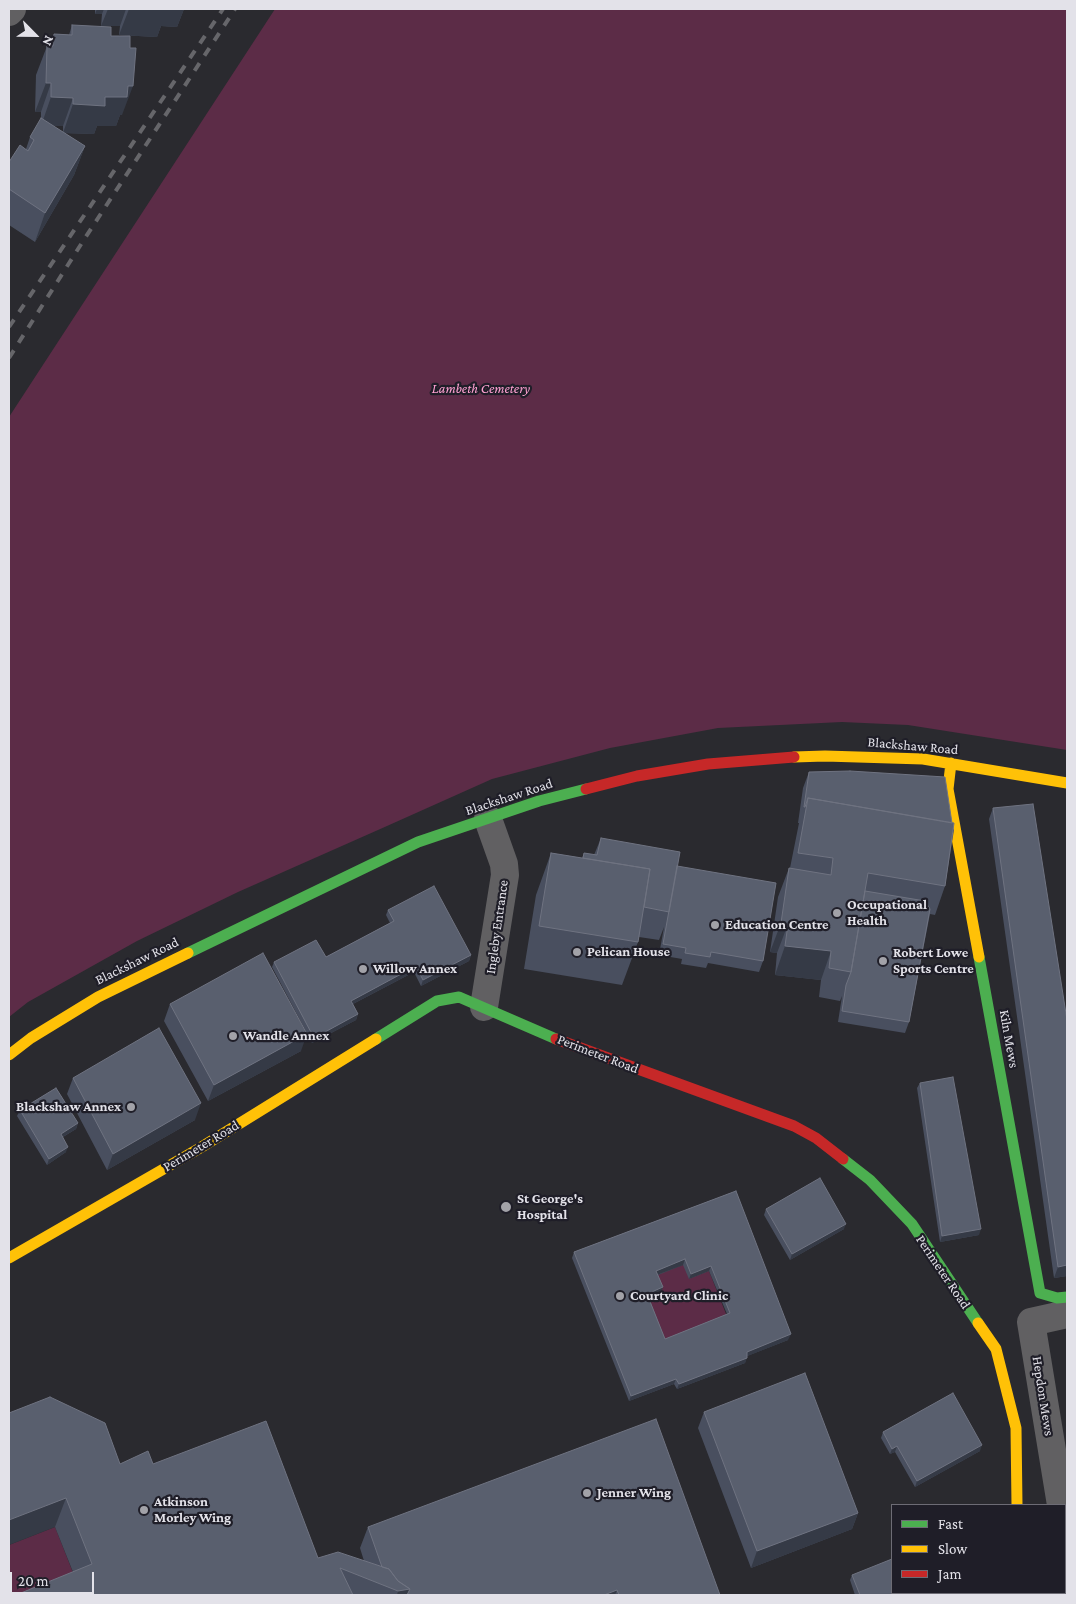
<!DOCTYPE html>
<html>
<head>
<meta charset="utf-8">
<style>
  body { margin:0 }
  #map { position:relative; width:1076px; height:1604px; overflow:hidden; background:#2a2a2f; font-family:"Crimson Pro",serif }
  canvas { display:block }
  .frame { position:absolute; inset:0; border:10px solid #e3e2e9; pointer-events:none }
  .legend { position:absolute; left:891px; top:1504px; width:175px; height:90px; box-sizing:border-box; background:#1f1e28; border:1px solid #6d6c75; margin:0; padding:6px 9px; list-style:none; font-size:15px; color:#e3e2e9 }
  .legend li { display:flex; align-items:center; gap:10px; height:25px }
  .legend b { width:25px; border:1px solid #6d6c75 }
  .north { position:absolute; left:10px; top:10px; width:50px; height:50px; -webkit-text-stroke:4px #1f1e28; paint-order:stroke; rotate:113deg; font-size:14px; font-weight:700; line-height:20px; text-align:center; color:#e3e2e9 }
  .north::after { content:''; display:block; margin:auto; width:18px; height:22px; background:#e3e2e9; clip-path:polygon(50% 0,100% 100%,50% 72%,0 100%) }
  .scale { position:absolute; left:10px; top:1572px; width:84px; height:22px; box-sizing:border-box; border:2px solid #e3e2e9; border-top:0; padding-left:6px; font-size:15px; line-height:18px; white-space:nowrap; color:#e3e2e9; -webkit-text-stroke:4px #1f1e28; paint-order:stroke }
</style>
</head>
<body>
<div id="map">
<canvas width="1076" height="1604"></canvas>
<div class="frame"></div>
<ul class="legend">
<li><b style="height:6px;background:#4caf50"></b>Fast</li>
<li><b style="height:6px;background:#ffc107"></b>Slow</li>
<li><b style="height:6px;background:#c62828"></b>Jam</li>
</ul>
<div class="north">N</div>
<div class="scale">20 m</div>
</div>
<script>
const c = document.querySelector('canvas').getContext('2d');
c.lineJoin = 'round';
function fill(path, color) { c.fillStyle = color; c.fill(path, 'evenodd'); }
const poly = rows => new Path2D(rows.map(r => 'M' + r).join(''));
function strokePath(path, color, width, dash) { c.strokeStyle = color; c.lineWidth = width; c.lineCap = dash ? 'butt' : 'round'; c.setLineDash(dash || []); c.stroke(path); }
function write(font, color, halo, rows, align = 'center') {
  c.font = font + ' "Crimson Pro",serif'; c.lineWidth = 4.5; c.setLineDash([]); c.textBaseline = 'middle'; c.strokeStyle = halo; c.fillStyle = color; for (const [text, x, y, turn = 0] of rows) {
    c.save(); c.translate(x, y); c.rotate((+turn || 0) * Math.PI / 180); c.textAlign = isNaN(turn) ? turn : align; if (halo) c.strokeText(text, 0, 0); c.fillText(text, 0, 0); c.restore();
  }
}
fill(poly([
  [275,9,1067,9,1067,750,908,725,842,722,718,728,610,748,492,779,387,826,238,892,137,941,28,1002,9,1017,9,417],
  [683,1265,709,1271,728,1319,663,1345,645,1299,654,1276],
  [55,1527,81,1593,75,1595,9,1595,9,1545]
]), '#5c2c47');
strokePath(poly([
  [9,12,12,9],
  [484,1007,505,875,504,864,488,819],
  [1061,1505,1031,1322,1067,1314],
  [1065,1526,1067,1538],
  [984,1595,987,1593]
]), '#616062', 28);
strokePath(poly([
  [188,953,418,842,539,801,586,789],
  [979,957,1040,1293,1057,1298,1067,1297],
  [376,1039,437,1001,459,997,556,1039],
  [843,1159,870,1180,912,1224,978,1323]
]), '#4caf50', 11);
strokePath(poly([
  [794,757,825,756,923,759,1067,783],
  [951,763,948,789,979,957],
  [9,1055,31,1038,98,997,188,953],
  [9,1258,200,1148,376,1039],
  [978,1323,996,1349,1016,1428,1017,1505]
]), '#ffc107', 11);
strokePath(poly([
  [586,789,637,776,708,764,794,757],
  [556,1039,794,1126,816,1138,843,1159]
]), '#c62828', 11);
strokePath(poly([
  [9,327,223,9],
  [9,358,85,238,235,9]
]), '#66666a', 4, [9, 9]);
fill(poly([
  [95,9,184,9,177,27,161,26,157,37,119,35,120,26,101,26,102,14,95,14],
  [72,25,111,36,122,115,120,115,116,126,97,126,94,134,64,133,85,146,74,175,35,242,9,225,9,162,26,149,30,137,41,120,41,112,35,112,36,75,47,46,49,46,54,34,69,35],
  [53,126,63,126,63,132],
  [809,772,953,828,954,830,945,886,935,915,930,914,909,1022,905,1033,838,1022,842,996,840,1001,819,997,821,980,775,975,777,953,770,952,778,897,789,868,790,868,799,823,798,823,803,788],
  [993,808,1067,1020,1067,1276,1054,1278,989,819],
  [601,838,677,866,763,961,759,972,708,963,706,968,681,964,682,959,659,955,664,927,659,940,639,937,638,942,622,985,524,969,536,895,551,853,582,858,584,853,594,855],
  [388,910,471,955,469,961,421,986,414,972,353,1004,358,1014,356,1020,312,1043,272,967,274,962,326,957,390,923,386,915],
  [170,1004,301,1051,208,1101,164,1021],
  [73,1078,195,1120,107,1170,67,1094],
  [920,1083,979,1235,940,1242,917,1088],
  [20,1110,78,1123,76,1129,63,1137,66,1152,47,1165,17,1116],
  [736,1191,788,1340,747,1356,745,1363,677,1389,674,1384,629,1401,572,1258,574,1252],
  [683,1265,689,1279,709,1271,727,1314,665,1339,649,1298,661,1293,658,1275],
  [766,1209,844,1229,790,1260,764,1215],
  [704,1412,858,1513,852,1529,751,1568,698,1428],
  [9,1413,120,1464,153,1464,318,1558,364,1561,360,1548,368,1527,720,1595,16,1595,73,1572,55,1527],
  [883,1432,980,1451,915,1487,895,1452,890,1454,881,1438],
  [852,1575,919,1595,855,1595,850,1580]
]), '#494f5f');
fill(poly([
  [97,9,104,9,102,14,95,14],
  [108,9,126,9,120,26,101,26],
  [129,9,184,9,177,27,161,26,157,37,119,35],
  [46,83,51,83,41,112,35,112],
  [128,86,133,86,122,115,120,115,116,126,97,126,94,134,63,133,73,104],
  [51,97,73,98,63,126,41,126],
  [85,146,74,175,35,242,45,213],
  [781,923,788,924,777,953,770,952],
  [785,946,831,951,821,980,775,975],
  [471,955,469,961,421,986,423,980],
  [416,966,414,972,349,1006,351,1001],
  [358,1014,356,1020,312,1043,314,1038],
  [307,1034,301,1051,208,1101,214,1085],
  [201,1103,195,1120,107,1170,113,1154],
  [78,1123,76,1129,59,1139,61,1134],
  [68,1147,66,1152,47,1165,49,1159],
  [846,1224,844,1229,790,1260,792,1254],
  [981,1229,979,1235,940,1242,942,1236],
  [685,1259,683,1265,654,1276,656,1271],
  [1067,1265,1067,1276,1054,1278,1058,1267],
  [711,1266,709,1271,689,1279,691,1274],
  [663,1287,661,1293,645,1299,647,1294],
  [791,1334,788,1340,745,1357,747,1352],
  [747,1358,745,1363,677,1389,679,1384],
  [676,1379,674,1384,629,1401,631,1396],
  [982,1445,980,1451,915,1487,917,1481],
  [897,1446,895,1452,890,1454,892,1449],
  [66,1498,55,1527,9,1545,9,1520],
  [858,1513,852,1529,751,1568,757,1551],
  [410,1589,407,1595,397,1595,398,1591],
  [617,1590,615,1595,604,1595]
]), '#353a46');
const building = poly([
  [72,25,111,27,111,36,130,36,130,48,136,48,133,86,128,86,127,97,105,97,105,106,73,104,73,98,51,97,51,83,46,83,47,46,53,46,54,34,72,35,72,25],
  [41,118,85,146,45,213,9,189,9,162,20,145,28,151,34,140,30,137,41,118],
  [850,771,945,777,952,823,808,798,805,807,804,807,809,772,850,771],
  [808,798,954,823,945,886,868,873,851,972,829,968,831,951,785,946,788,924,781,923,789,868,831,875,833,858,798,853,808,798],
  [1033,804,1067,1020,1067,1265,1058,1267,993,808,1033,804],
  [601,838,680,852,669,912,644,907,650,869,583,858,584,853,597,855,601,838],
  [551,853,650,869,638,942,539,926,551,853],
  [677,866,776,883,763,961,711,952,710,957,685,953,686,948,663,944,677,866],
  [434,886,471,955,423,980,416,966,351,1001,358,1014,314,1038,274,962,316,940,326,957,394,921,388,910,434,886],
  [865,891,925,901,930,909,909,1022,842,1011,846,985,851,972,865,891],
  [263,953,307,1034,214,1085,170,1004,263,953],
  [159,1028,201,1103,113,1154,73,1078,159,1028],
  [953,1077,981,1229,942,1236,920,1083,953,1077],
  [56,1088,78,1123,61,1134,68,1147,49,1159,20,1110,56,1088],
  [820,1178,846,1224,792,1254,766,1209,820,1178],
  [736,1191,791,1334,747,1352,747,1358,679,1384,676,1379,631,1396,574,1252,736,1191],
  [685,1259,691,1274,711,1266,730,1313,665,1339,647,1294,663,1287,656,1271,685,1259],
  [805,1373,858,1513,757,1551,704,1412,805,1373],
  [953,1393,982,1445,917,1481,897,1446,892,1449,883,1432,953,1393],
  [50,1397,105,1423,120,1464,148,1451,153,1464,266,1421,318,1558,338,1552,389,1569,398,1581,410,1589,398,1591,340,1568,353,1595,16,1595,92,1564,66,1498,9,1520,9,1413,50,1397],
  [656,1419,720,1595,619,1595,617,1590,604,1595,407,1595,410,1589,398,1581,389,1569,382,1567,368,1527,656,1419],
  [892,1559,892,1593,918,1593,919,1595,860,1595,852,1575,892,1559]
]);
fill(building, '#595f6e');
strokePath(building, '#6f7381', 1);
for (const [x, y, r, color] of [
  [837,913,5,"#a2a2a8"],
  [715,925,5,"#a2a2a8"],
  [577,952,5,"#a2a2a8"],
  [883,961,5,"#a2a2a8"],
  [363,969,5,"#a2a2a8"],
  [233,1036,5,"#a2a2a8"],
  [131,1107,5,"#a2a2a8"],
  [506,1207,6,"#a2a2a8"],
  [620,1296,5,"#a2a2a8"],
  [587,1493,5,"#a2a2a8"],
  [144,1510,5,"#a2a2a8"]
]) { const dot = new Path2D(); dot.arc(x, y, r, 0, 2 * Math.PI); c.fillStyle = color; c.fill(dot); strokePath(dot, '#1f1e28', 2); }
write('italic 14px', '#fea1d2', '#1f1e28', [
  ["Lambeth Cemetery",481,389]
]);
write('14px', '#e3e2e9', '#1f1e28', [
  ["Blackshaw Road",913,746,5],
  ["Blackshaw Road",509,797,-18],
  ["Ingleby Entrance",497,927,-82],
  ["Blackshaw Road",137,961,-26],
  ["Kiln Mews",1009,1039,80],
  ["Perimeter Road",598,1054,21],
  ["Perimeter Road",201,1146,-31],
  ["Perimeter Road",943,1272,56],
  ["Hepdon Mews",1043,1396,81]
]);
write('bold 14px', '#e3e2e9', '#1f1e28', [
  ["Occupational",847,905],
  ["Health",847,921],
  ["Education Centre",725,925],
  ["Pelican House",587,952],
  ["Robert Lowe",893,953],
  ["Sports Centre",893,969],
  ["Willow Annex",373,969],
  ["Wandle Annex",243,1036],
  ["Blackshaw Annex",121,1107,"right"],
  ["St George's",517,1199],
  ["Hospital",517,1215],
  ["Courtyard Clinic",630,1296],
  ["Jenner Wing",597,1493],
  ["Atkinson",154,1502],
  ["Morley Wing",154,1518]
], 'left');
</script>
</body>
</html>
